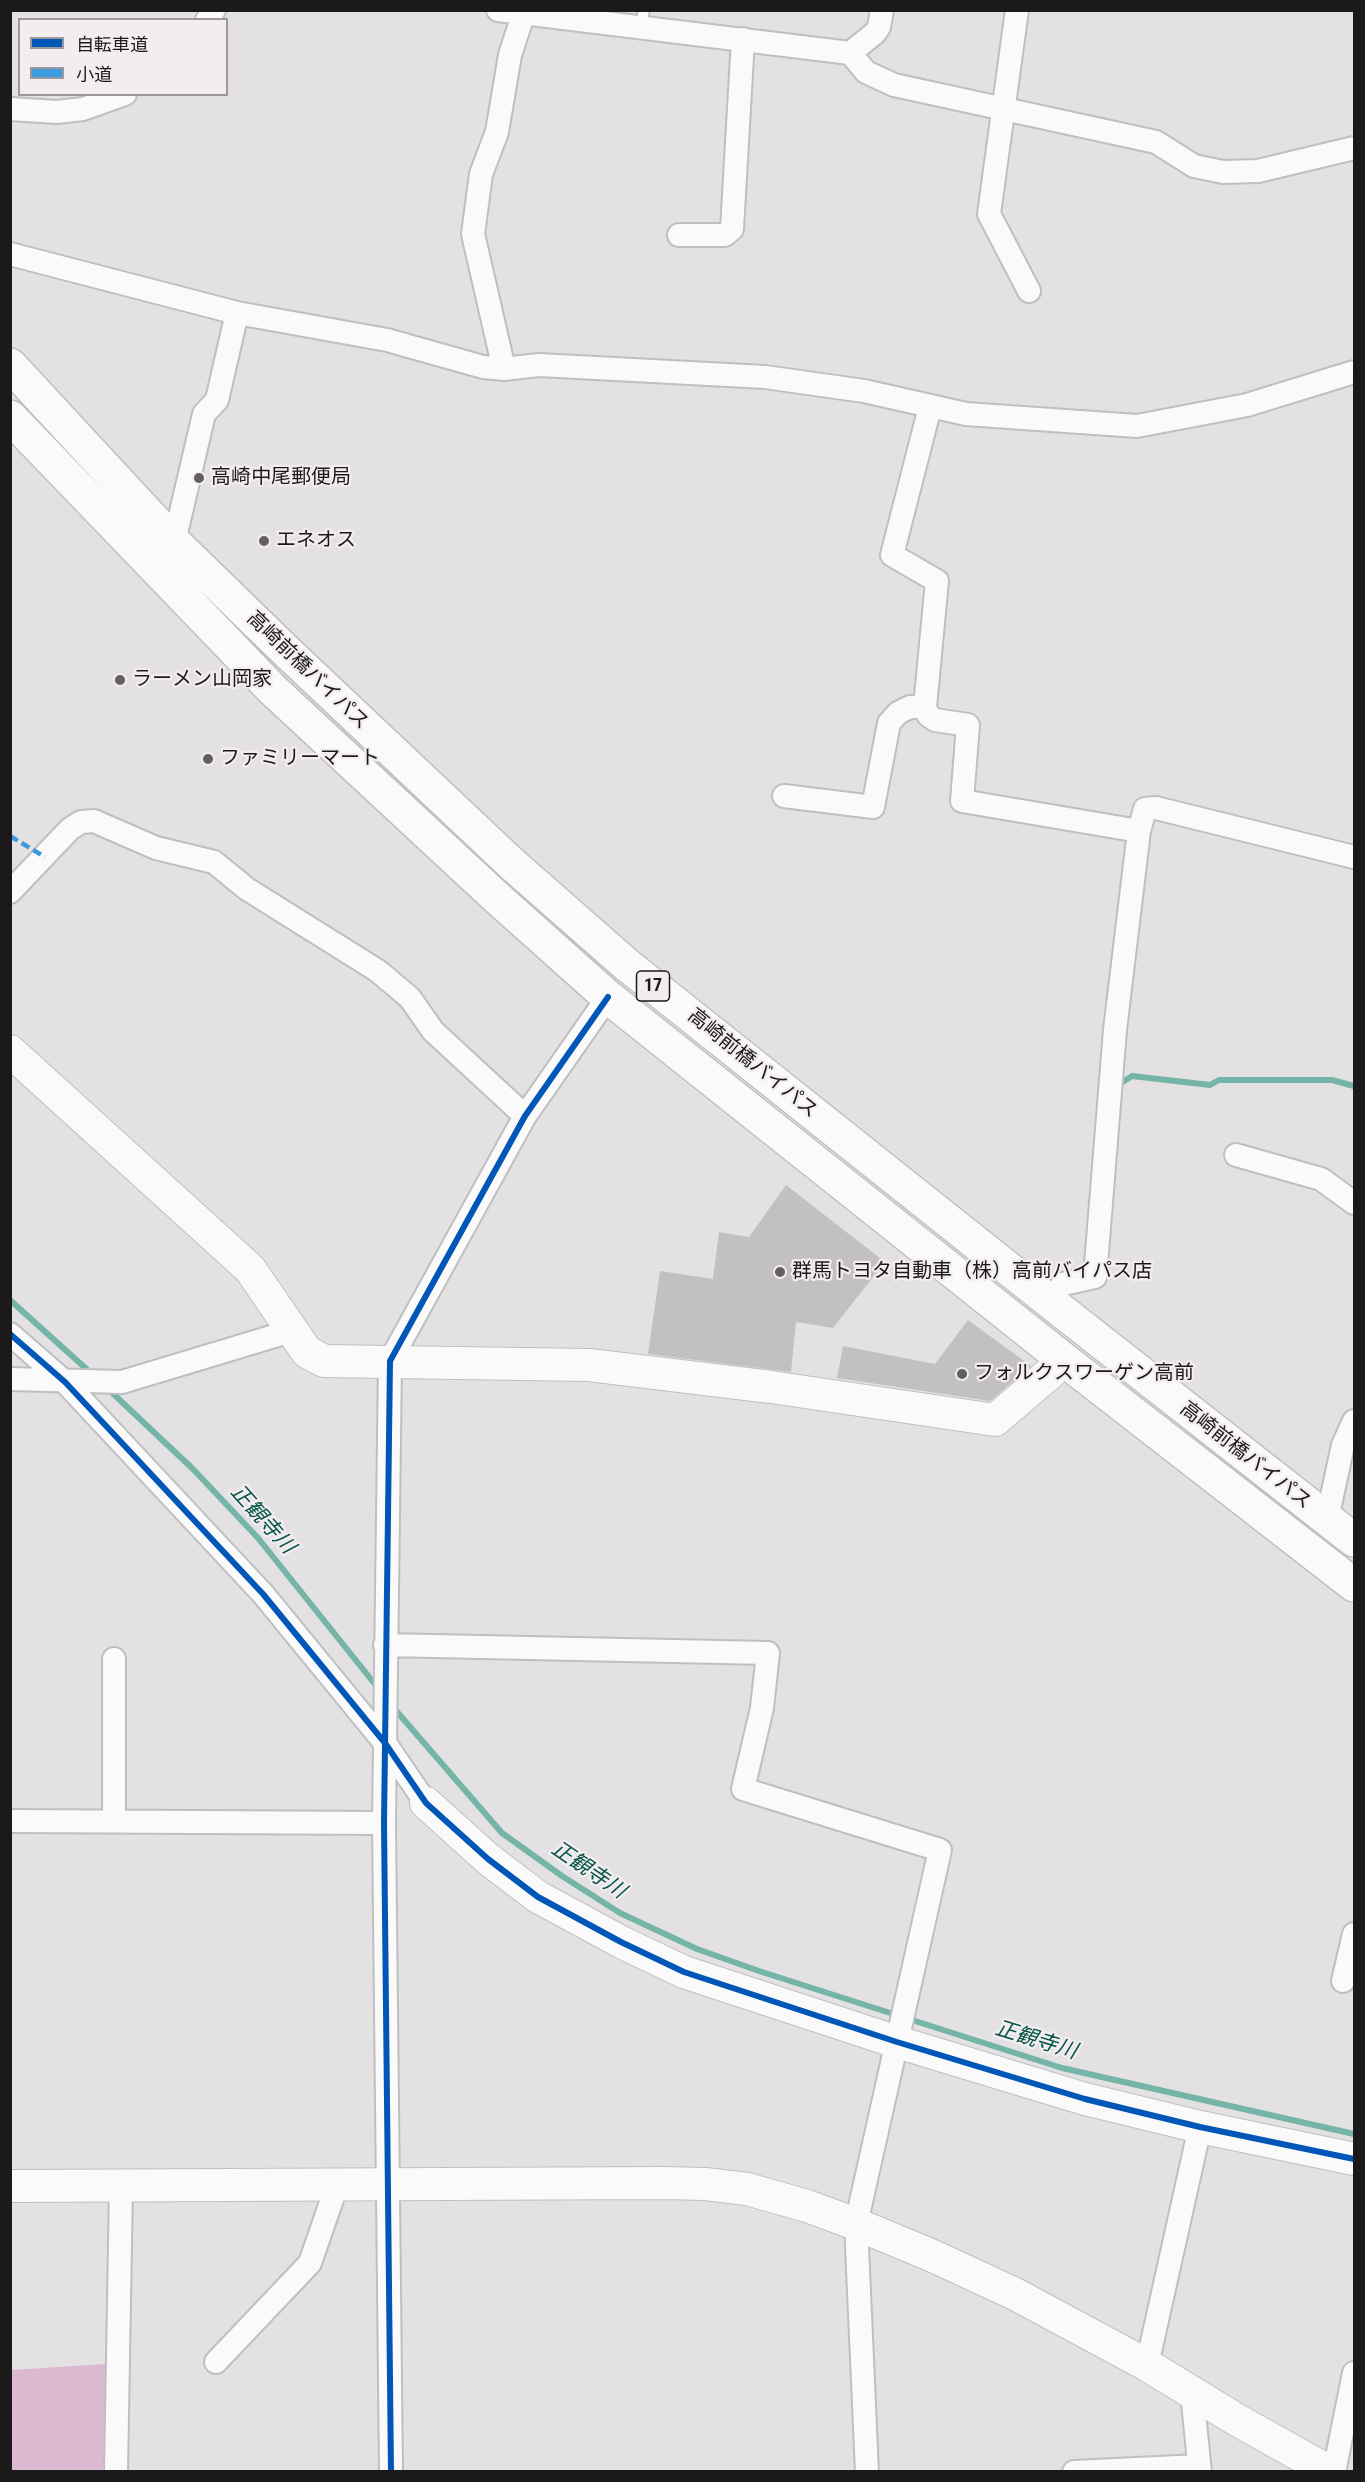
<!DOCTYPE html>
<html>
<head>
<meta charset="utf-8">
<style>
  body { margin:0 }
  #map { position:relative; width:1365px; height:2482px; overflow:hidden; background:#e4e1e3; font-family:"Roboto Condensed","Noto Sans JP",sans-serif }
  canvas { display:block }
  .frame { position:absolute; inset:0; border:12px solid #1b191a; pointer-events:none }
  .legend { position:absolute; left:18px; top:18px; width:210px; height:78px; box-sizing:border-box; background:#f3edf1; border:2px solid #9d989b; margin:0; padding:8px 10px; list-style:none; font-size:18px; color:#1b191a }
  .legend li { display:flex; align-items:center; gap:12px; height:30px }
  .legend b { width:30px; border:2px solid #9d989b }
</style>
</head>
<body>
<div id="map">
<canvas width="1365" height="2482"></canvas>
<div class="frame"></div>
<ul class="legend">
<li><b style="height:8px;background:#0057b8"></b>自転車道</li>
<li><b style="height:8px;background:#3b9bdf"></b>小道</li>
</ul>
</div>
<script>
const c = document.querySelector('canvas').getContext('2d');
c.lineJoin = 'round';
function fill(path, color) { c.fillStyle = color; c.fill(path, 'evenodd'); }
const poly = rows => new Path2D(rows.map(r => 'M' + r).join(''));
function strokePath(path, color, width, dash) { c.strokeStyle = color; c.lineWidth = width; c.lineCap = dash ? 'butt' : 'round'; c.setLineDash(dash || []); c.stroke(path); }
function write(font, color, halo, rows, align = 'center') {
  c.font = font + ' "Roboto Condensed","Noto Sans JP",sans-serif'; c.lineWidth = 4.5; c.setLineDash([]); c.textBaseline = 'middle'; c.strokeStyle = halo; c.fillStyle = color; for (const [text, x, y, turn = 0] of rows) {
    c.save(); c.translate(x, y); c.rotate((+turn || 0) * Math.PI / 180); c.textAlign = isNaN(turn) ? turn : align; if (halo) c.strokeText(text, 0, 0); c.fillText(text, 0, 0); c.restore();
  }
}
fill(poly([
  [105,2364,105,2471,11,2472,11,2370]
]), '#dbbad1');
strokePath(poly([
  [1118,1085,1132,1076,1210,1085,1219,1080,1332,1080,1354,1086],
  [10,1300,92,1374],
  [106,1387,193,1469,258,1538,378,1688],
  [392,1706,502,1833,562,1876,620,1913,697,1949,759,1971,1062,2068,1354,2134]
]), '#75b5a7', 6);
fill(poly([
  [786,1185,885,1262,833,1328,796,1322,791,1372,648,1354,660,1271,713,1279,719,1232,749,1237],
  [968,1320,1031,1366,990,1401,837,1378,843,1346,935,1364]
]), '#c2c0c1');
const lane = poly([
  [641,26,644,10]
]);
const street = poly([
  [498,10,850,53,866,72,894,85,1156,142,1194,166,1223,172,1258,171,1354,148],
  [1017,10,989,214,1029,291],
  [207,20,214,10],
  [850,53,875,33,879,27,882,10],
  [10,109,57,112,83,109,125,94],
  [679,235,725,235,732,229,743,39],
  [10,254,237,313,387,340,483,367,504,369,539,365,765,377,864,391,966,414,1137,426,1247,405,1354,372],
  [504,369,473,234,481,174,497,132,510,55,523,15],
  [930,407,892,555,937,581,925,707,928,715,935,720,968,725,962,801,1139,831],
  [174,542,204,414,217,400,237,313],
  [784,796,873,807,889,723,898,713,910,707,925,707],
  [10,892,70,829,81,822,94,821,156,848,214,862,247,889,378,971,410,998,433,1031,525,1116],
  [1236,1155,1321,1179,1354,1203],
  [1049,1301,1063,1284,1095,1277,1115,1030,1139,831,1145,809,1156,808,1354,857],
  [10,1334,65,1382,263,1594,385,1743,426,1803],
  [10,1379,122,1382,291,1331],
  [1327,1519,1343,1445,1354,1421],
  [385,1645,768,1653,762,1708,743,1789,940,1850,856,2224,867,2472],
  [114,1659,114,1820],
  [10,1821,384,1823],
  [1343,1981,1354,1934],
  [216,2362,310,2263,337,2185],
  [1147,2365,1200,2127],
  [1192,2393,1200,2472],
  [116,2472,121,2187],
  [391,2472,384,1823,390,1361,525,1116,608,997],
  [1074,2472,1199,2466],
  [1334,2472,1354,2373]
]);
const secondary = poly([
  [10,1051,250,1269,307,1352,324,1361,589,1365,771,1387,995,1420,1049,1374,1063,1359],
  [426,1803,488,1859,538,1897,621,1942,684,1972,897,2042,1085,2099,1200,2127,1354,2159],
  [10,2186,663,2183,705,2184,747,2189,807,2206,856,2224,933,2256,1015,2294,1147,2365,1237,2420,1330,2472]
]);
const highway = poly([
  [10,365,174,542,286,651,512,864,627,965,1049,1301,1354,1540],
  [10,417,273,690,496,897,608,997,1063,1359,1354,1585]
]);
strokePath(lane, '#c0bfc0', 14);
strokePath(street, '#c0bfc0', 26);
strokePath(secondary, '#c0bfc0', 34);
strokePath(highway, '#c0bfc0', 36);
strokePath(lane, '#fbfafb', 10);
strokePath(street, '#fbfafb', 22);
strokePath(secondary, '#fbfafb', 32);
strokePath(highway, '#fbfafb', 33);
strokePath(poly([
  [10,836,45,857]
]), '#3b9bdf', 4.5, [9, 4.5]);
strokePath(poly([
  [10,1334,65,1382,263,1594,385,1743,426,1803,488,1859,538,1897,621,1942,684,1972,897,2042,1085,2099,1200,2127,1354,2159],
  [391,2472,384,1823,390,1361,525,1116,608,997]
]), '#0057b8', 6);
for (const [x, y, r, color] of [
  [199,478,6,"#615f60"],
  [264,541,6,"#615f60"],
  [120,680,6,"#615f60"],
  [208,759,6,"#615f60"],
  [780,1272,6,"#615f60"],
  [962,1374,6,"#615f60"]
]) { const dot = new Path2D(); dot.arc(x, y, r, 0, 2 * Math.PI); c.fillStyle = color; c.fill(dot); strokePath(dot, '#f3edf1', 2); }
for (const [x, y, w] of [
  [653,986,33]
]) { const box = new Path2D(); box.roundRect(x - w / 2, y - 15, w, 30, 4.5); c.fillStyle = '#f3edf1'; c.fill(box); strokePath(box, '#1b191a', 1.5); }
write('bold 18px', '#1b191a', null, [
  ["17",653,986]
]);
write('20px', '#1b191a', '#f3edf1', [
  ["高崎中尾郵便局",211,478],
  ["エネオス",276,541],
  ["ラーメン山岡家",132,680],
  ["ファミリーマート",220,759],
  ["群馬トヨタ自動車（株）高前バイパス店",792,1272],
  ["フォルクスワーゲン高前",974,1374]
], 'left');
write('20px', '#1b191a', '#f3edf1', [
  ["高崎前橋バイパス",307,671,44],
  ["高崎前橋バイパス",752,1064,39],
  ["高崎前橋バイパス",1245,1456,38]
]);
write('italic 21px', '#045547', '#f3edf1', [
  ["正観寺川",262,1520,48],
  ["正観寺川",588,1871,34],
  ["正観寺川",1036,2041,17]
]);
</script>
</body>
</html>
